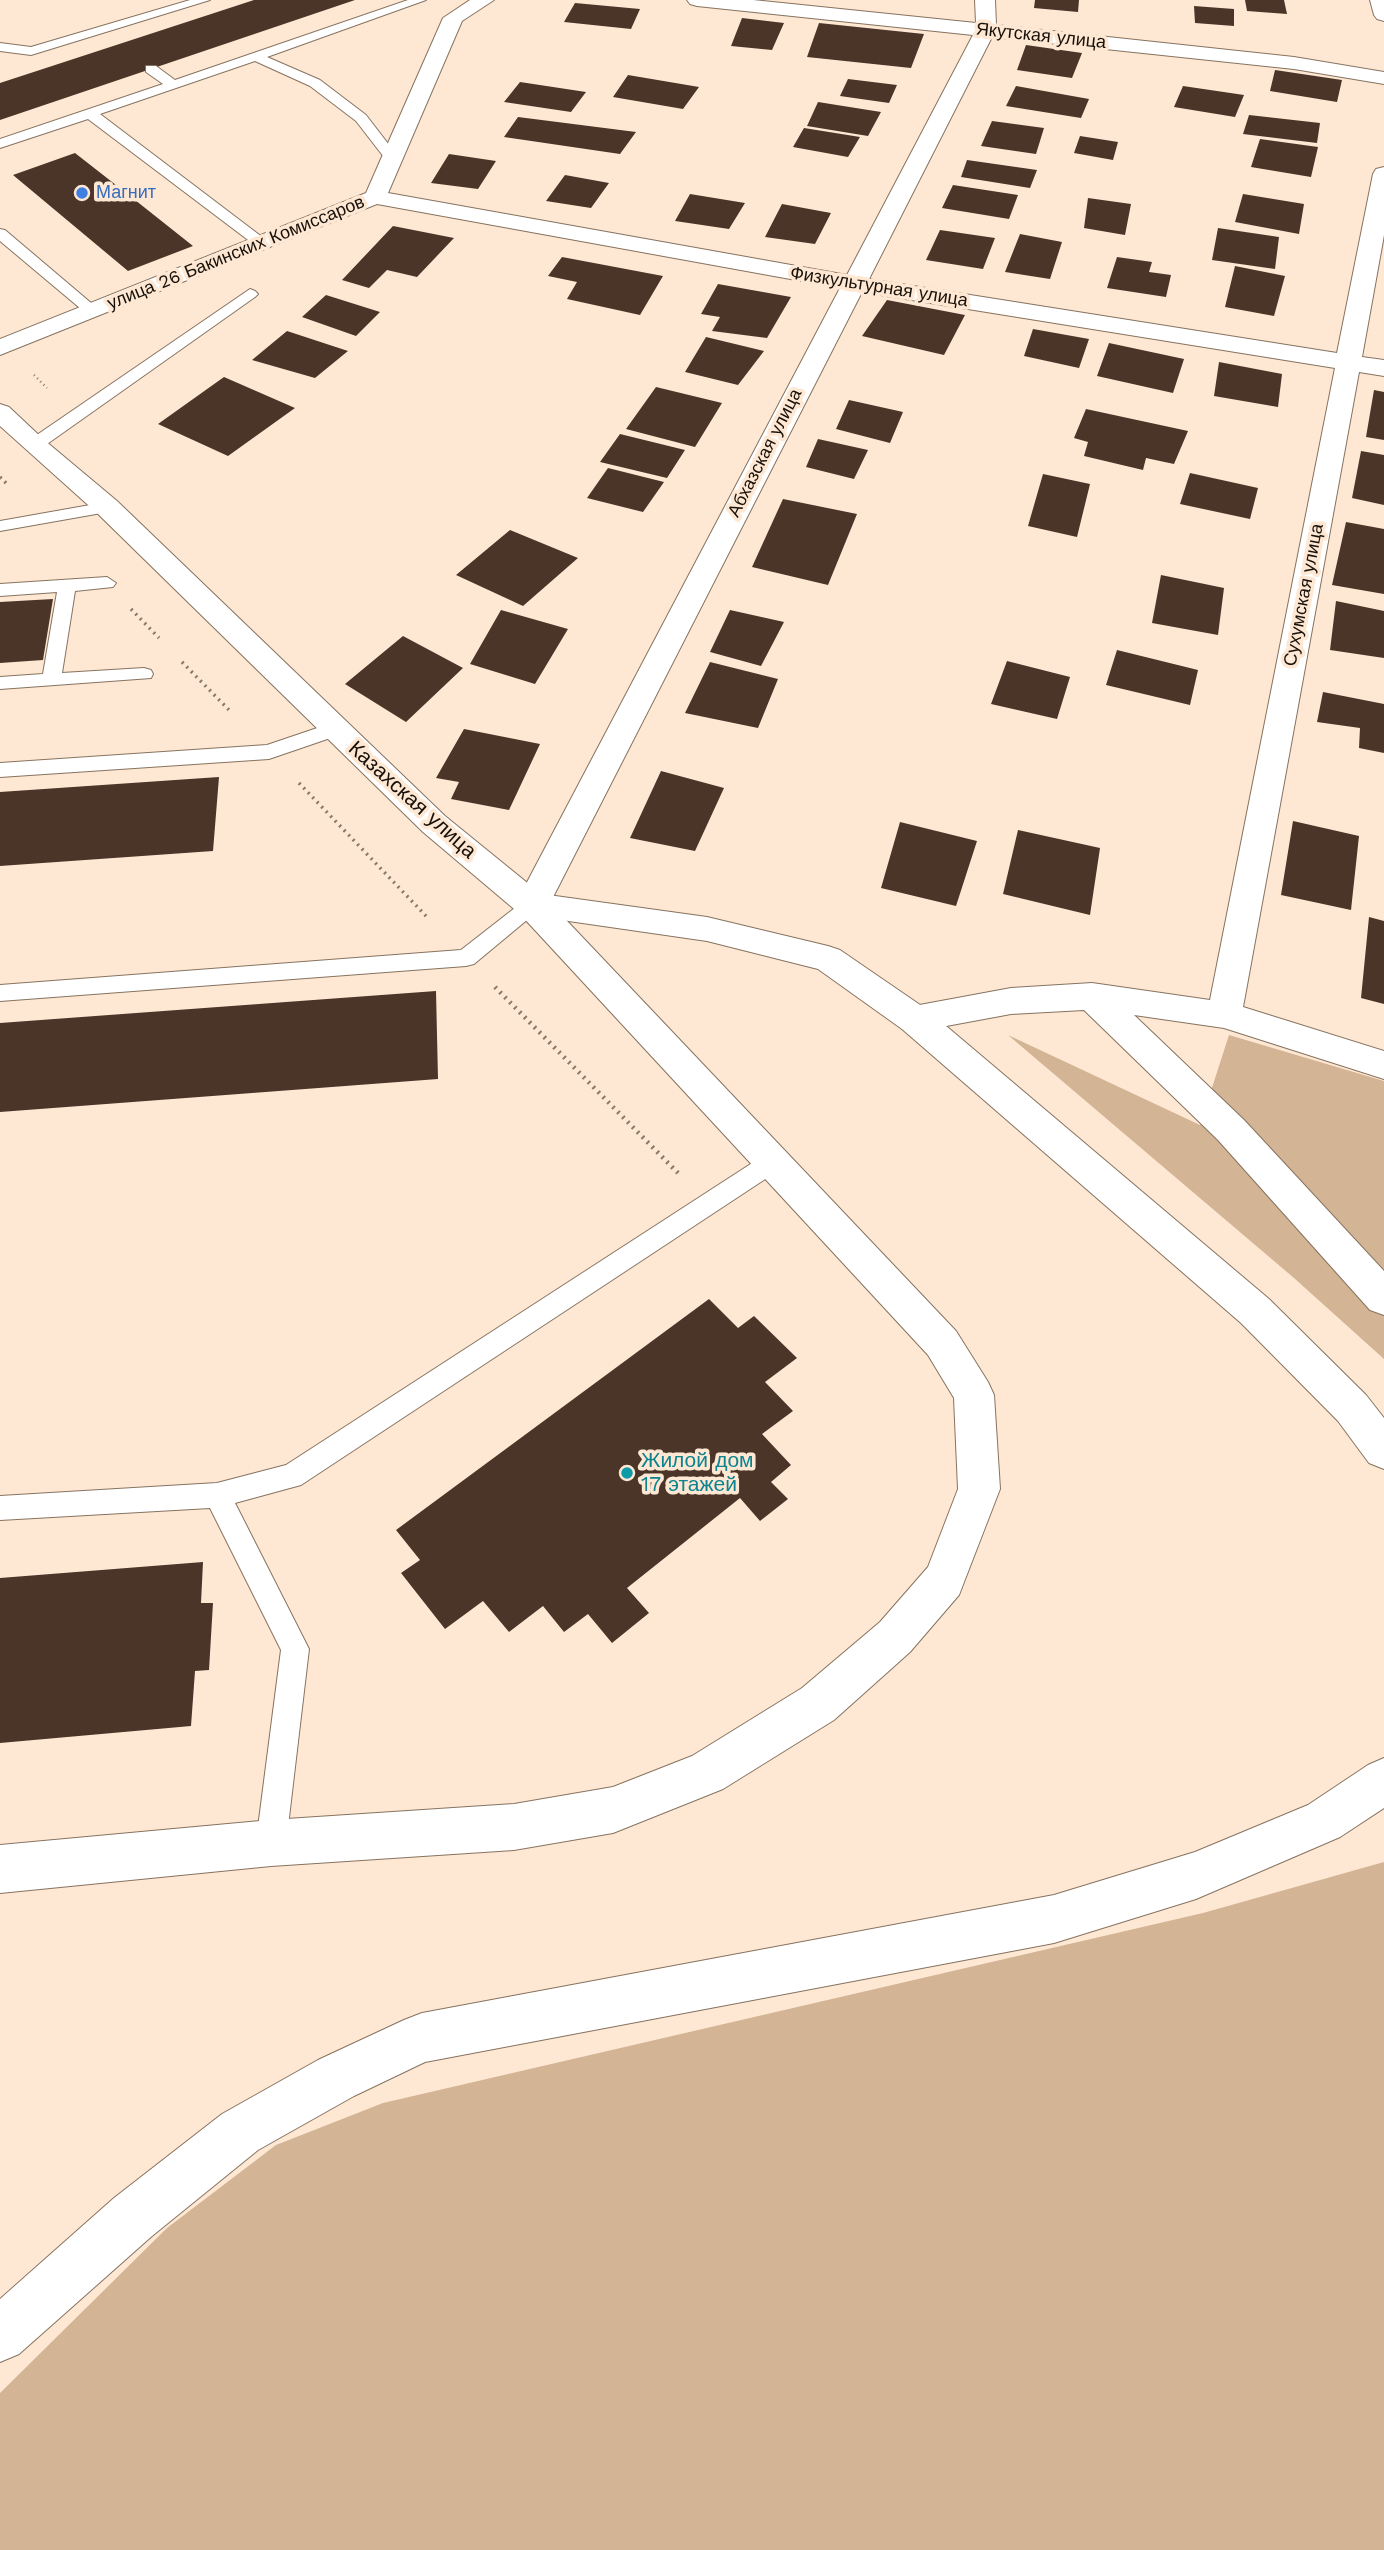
<!DOCTYPE html>
<html>
<head>
<meta charset="utf-8">
<style>
  body { margin:0 }
  canvas { display:block; background:#fee8d3 }
</style>
</head>
<body>
<canvas width="1384" height="2550"></canvas>
<script>
const c = document.querySelector('canvas').getContext('2d');
c.lineJoin = 'round';
function fill(path, color) { c.fillStyle = color; c.fill(path, 'evenodd'); }
const poly = rows => new Path2D(rows.map(r => 'M' + r).join(''));
function strokePath(path, color, width, dash) { c.strokeStyle = color; c.lineWidth = width; c.lineCap = dash ? 'butt' : 'round'; c.setLineDash(dash || []); c.stroke(path); }
function write(font, color, halo, rows, align = 'center') {
  c.font = font + ' "Work Sans",sans-serif'; c.lineWidth = 7; c.setLineDash([]); c.textBaseline = 'middle'; c.strokeStyle = halo; c.fillStyle = color; for (const [text, x, y, turn = 0] of rows) {
    c.save(); c.translate(x, y); c.rotate((+turn || 0) * Math.PI / 180); c.textAlign = isNaN(turn) ? turn : align; if (halo) c.strokeText(text, 0, 0); c.fillText(text, 0, 0); c.restore();
  }
}
fill(poly([
  [1008,1035,1200,1125,1229,1035,1384,1081,1384,1359,1294,1278],
  [1384,1862,1384,2550,0,2550,0,2393,167,2228,276,2145,383,2103,1203,1913]
]), '#d3b495');
fill(poly([
  [254,0,355,0,0,120,0,83],
  [1035,0,1079,0,1078,12,1034,8],
  [1245,0,1284,0,1287,14,1247,11],
  [575,3,640,9,631,29,564,22],
  [1194,6,1234,9,1234,26,1195,23],
  [742,18,784,23,772,50,731,46],
  [819,23,924,34,911,68,807,57],
  [1026,45,1082,53,1072,78,1017,70],
  [1275,70,1342,80,1337,102,1270,91],
  [628,75,699,87,683,109,613,97],
  [848,79,897,85,889,103,840,96],
  [520,82,586,92,571,112,504,102],
  [1016,86,1089,99,1081,118,1006,106],
  [1183,86,1244,95,1235,117,1174,107],
  [818,102,881,112,868,136,807,126],
  [1249,115,1320,123,1317,143,1243,134],
  [518,117,636,132,620,154,504,137],
  [992,121,1044,128,1036,154,981,146],
  [804,128,860,137,848,157,793,147],
  [1080,136,1118,142,1113,160,1074,153],
  [1260,139,1318,147,1311,177,1251,167],
  [75,153,130,196,193,246,128,271,13,175],
  [449,154,496,161,478,189,431,183],
  [967,160,1037,170,1030,188,961,177],
  [565,175,609,183,591,208,546,201],
  [953,185,1018,195,1009,219,942,208],
  [690,194,745,203,729,229,675,221],
  [1243,194,1304,204,1299,234,1235,222],
  [1088,198,1131,204,1125,235,1084,228],
  [782,204,831,213,815,244,765,237],
  [393,226,454,238,417,277,387,270,369,288,342,280],
  [1218,228,1279,237,1275,269,1212,260],
  [940,230,995,238,983,269,926,260],
  [1020,234,1062,242,1050,279,1005,272],
  [562,257,663,276,640,315,567,299,577,282,548,276],
  [1117,257,1152,262,1149,272,1171,275,1166,297,1107,288],
  [1235,266,1285,276,1274,316,1225,307],
  [718,284,791,297,767,338,712,331,720,317,701,314],
  [326,295,380,312,356,336,302,317],
  [887,300,965,315,944,355,862,336],
  [1033,329,1089,339,1079,368,1024,356],
  [287,331,348,351,315,378,252,360],
  [706,337,764,351,738,385,685,372],
  [1109,343,1184,359,1173,393,1097,376],
  [1219,362,1282,374,1278,407,1214,396],
  [224,377,295,408,228,456,158,424],
  [656,387,722,403,695,447,626,429],
  [1374,390,1384,392,1384,440,1366,437],
  [849,400,903,412,890,443,836,429],
  [1086,409,1188,431,1174,464,1146,458,1143,470,1084,456,1088,442,1074,438],
  [620,434,685,450,667,478,600,462],
  [818,439,868,450,854,479,806,467],
  [1361,451,1384,455,1384,505,1352,498],
  [608,468,664,482,643,512,587,498],
  [1190,473,1258,488,1250,519,1180,504],
  [1043,474,1090,484,1077,537,1028,526],
  [783,499,857,514,828,585,752,567],
  [1346,522,1384,529,1384,594,1332,585],
  [510,530,578,558,523,606,456,575],
  [1161,575,1224,588,1218,635,1152,623],
  [53,599,43,660,0,663,0,602],
  [1336,601,1384,611,1384,658,1330,650],
  [501,610,568,629,535,684,470,664],
  [730,610,784,622,761,666,710,652],
  [403,636,463,668,406,722,345,684],
  [1117,650,1198,670,1190,705,1106,685],
  [1007,661,1070,677,1057,719,991,704],
  [710,662,778,679,758,728,685,713],
  [1323,692,1384,704,1384,753,1359,748,1360,728,1317,722],
  [464,729,540,744,509,810,451,799,459,782,436,778],
  [661,771,724,788,695,851,630,838],
  [219,777,213,851,0,866,0,792],
  [1293,821,1359,836,1351,910,1281,895],
  [900,822,977,841,956,906,881,888],
  [1018,830,1100,848,1090,915,1003,894],
  [1369,917,1384,921,1384,1004,1361,998],
  [436,991,438,1079,0,1112,0,1023],
  [709,1299,738,1328,754,1316,797,1358,765,1382,793,1411,762,1434,791,1465,771,1482,788,1499,760,1521,740,1498,627,1588,649,1613,612,1643,588,1614,564,1632,543,1606,509,1632,483,1601,445,1629,401,1573,420,1560,396,1530],
  [203,1562,201,1603,213,1603,209,1670,195,1671,191,1726,0,1743,0,1578]
]), '#4b3529');
const lane = poly([
  [190,0,210,0,31,55,0,51,0,43,31,47,190,0],
  [408,0,426,0,267,57,320,80,366,115,399,158,397,161,387,161,356,121,310,86,255,61,100,114,266,240,268,243,266,246,256,246,88,119,0,148,0,139,163,84,146,72,146,66,156,66,175,80,408,0],
  [0,229,5,230,97,308,100,311,97,314,87,314,0,241,0,229],
  [250,289,255,291,258,294,255,297,40,449,28,449,26,445,28,441,250,289],
  [107,502,113,503,116,507,113,511,0,531,0,521,107,502],
  [107,577,116,583,113,587,75,591,62,673,144,668,151,670,153,674,151,678,0,689,0,677,43,674,57,592,0,596,0,584,107,577],
  [335,722,342,724,345,729,342,734,269,759,0,777,0,763,267,745,335,722],
  [532,897,539,900,543,905,539,910,474,964,466,966,0,1001,0,985,461,950,525,900,532,897],
  [771,1153,779,1156,783,1163,779,1170,301,1485,235,1503,309,1649,286,1843,282,1854,271,1858,260,1854,256,1843,281,1650,210,1508,0,1520,0,1496,217,1483,286,1465,763,1156,771,1153]
]);
const street = poly([
  [470,0,494,0,462,21,388,193,847,275,973,35,697,6,690,4,687,0,753,0,976,23,975,0,995,0,996,25,1294,57,1384,72,1384,84,1294,69,992,37,869,279,1337,353,1373,174,1376,169,1384,167,1384,235,1362,357,1384,360,1384,376,1359,372,1243,1007,1384,1051,1384,1079,1224,1028,1134,1015,1244,1120,1384,1271,1384,1315,1370,1310,1218,1140,1084,1010,1011,1014,914,1032,902,1029,897,1019,902,1009,914,1006,1011,988,1092,983,1210,1000,1335,368,862,292,550,903,956,1331,988,1382,994,1395,1000,1489,959,1595,910,1652,834,1720,723,1789,613,1833,514,1850,271,1866,0,1893,0,1845,271,1820,514,1804,613,1787,692,1756,802,1688,880,1622,928,1567,958,1489,954,1398,928,1355,520,914,515,905,840,288,377,204,0,355,0,339,366,193,443,18,470,0],
  [1370,0,1384,0,1384,21,1377,19,1374,15,1370,0]
]);
const secondary = poly([
  [0,404,9,407,43,439,117,501,445,816,541,894,707,917,828,946,840,950,926,1009,1269,1299,1366,1395,1384,1418,1384,1469,1369,1463,1338,1421,1241,1323,902,1029,818,969,707,941,520,914,423,832,97,513,0,426,0,404],
  [1384,1758,1384,1808,1340,1837,1196,1899,1054,1943,425,2062,354,2096,258,2150,152,2236,19,2354,0,2362,0,2299,114,2198,222,2114,318,2060,404,2020,422,2013,1054,1895,1195,1852,1308,1805,1368,1765,1384,1758]
]);
strokePath(lane, '#867360', 2);
strokePath(street, '#867360', 2);
strokePath(secondary, '#867360', 2);
strokePath(poly([
  [34,375,47,388]
]), '#87796b', 2.5, [1, 3.5]);
strokePath(poly([
  [0,477,9,486],
  [131,609,159,638],
  [182,662,232,713],
  [299,783,428,918]
]), '#87796b', 3.5, [2, 4.5]);
strokePath(poly([
  [495,987,678,1173]
]), '#87796b', 4.5, [2, 5]);
fill(lane, '#fff');
fill(street, '#fff');
fill(secondary, '#fff');
for (const [x, y, r, color] of [
  [82,193,7,"#3f7fe0"],
  [627,1473,7,"#0f9aa8"]
]) { const dot = new Path2D(); dot.arc(x, y, r, 0, 2 * Math.PI); c.fillStyle = color; c.fill(dot); strokePath(dot, '#fee8d3', 2.5); }
write('18px', '#18110a', '#fee8d3', [
  ["Якутская улица",1041,36,6],
  ["улица 26 Бакинских Комиссаров",236,253,-22],
  ["Физкультурная улица",879,287,9],
  ["Абхазская улица",765,453,-63],
  ["Сухумская улица",1304,595,-79]
]);
write('18px', '#366cbe', '#fee8d3', [
  ["Магнит",96,193]
], 'left');
write('21px', '#18110a', '#fee8d3', [
  ["Казахская улица",412,800,42]
]);
write('21px', '#0d838f', '#fee8d3', [
  ["Жилой дом",641,1461],
  ["17 этажей",641,1485]
], 'left');
</script>
</body>
</html>
